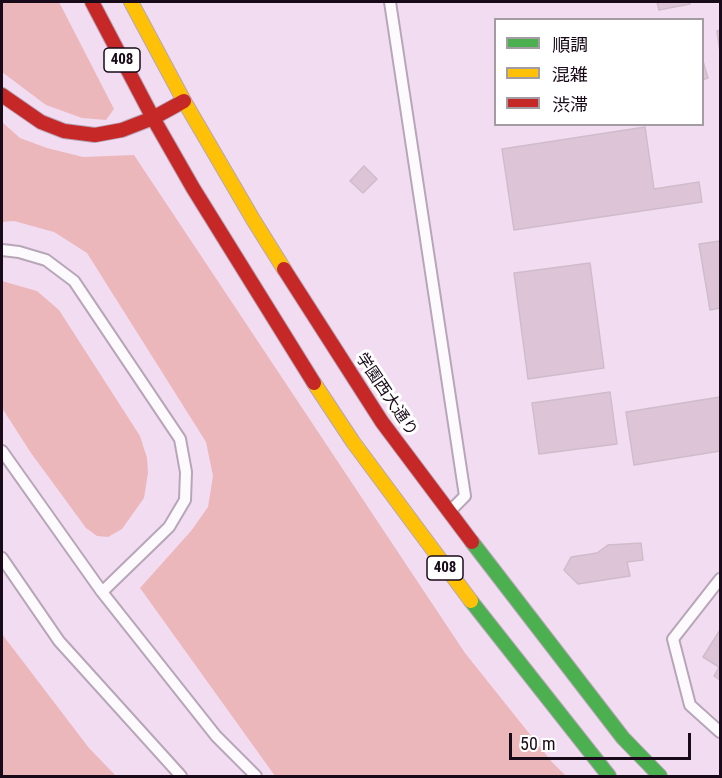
<!DOCTYPE html>
<html>
<head>
<meta charset="utf-8">
<style>
  body { margin:0 }
  #map { position:relative; width:722px; height:778px; overflow:hidden; background:#f2dcf2; font-family:"Roboto Condensed","Noto Sans JP",sans-serif }
  canvas { display:block }
  .frame { position:absolute; inset:0; border:3px solid #180a18; pointer-events:none }
  .legend { position:absolute; left:494px; top:18px; width:210px; height:108px; box-sizing:border-box; background:#fff; border:2px solid #a39da3; margin:0; padding:8px 10px; list-style:none; font-size:18px; color:#180a18 }
  .legend li { display:flex; align-items:center; gap:12px; height:30px }
  .legend b { width:30px; border:2px solid #a39da3 }
  .scale { position:absolute; left:509px; top:733px; width:182px; height:27px; box-sizing:border-box; border:3px solid #180a18; border-top:0; padding-left:8px; font-size:18px; line-height:21px; white-space:nowrap; color:#180a18; -webkit-text-stroke:4px #fff; paint-order:stroke }
</style>
</head>
<body>
<div id="map">
<canvas width="722" height="778"></canvas>
<div class="frame"></div>
<ul class="legend">
<li><b style="height:8px;background:#4caf50"></b>順調</li>
<li><b style="height:8px;background:#ffc107"></b>混雑</li>
<li><b style="height:8px;background:#c62828"></b>渋滞</li>
</ul>
<div class="scale">50 m</div>
</div>
<script>
const c = document.querySelector('canvas').getContext('2d');
c.lineJoin = 'round';
function fill(path, color) { c.fillStyle = color; c.fill(path, 'evenodd'); }
const poly = rows => new Path2D(rows.map(r => 'M' + r).join(''));
function strokePath(path, color, width, dash) { c.strokeStyle = color; c.lineWidth = width; c.lineCap = dash ? 'butt' : 'round'; c.setLineDash(dash || []); c.stroke(path); }
function write(font, color, halo, rows, align = 'center') {
  c.font = font + ' "Roboto Condensed","Noto Sans JP",sans-serif'; c.lineWidth = 6; c.setLineDash([]); c.textBaseline = 'middle'; c.strokeStyle = halo; c.fillStyle = color; for (const [text, x, y, turn = 0] of rows) {
    c.save(); c.translate(x, y); c.rotate((+turn || 0) * Math.PI / 180); c.textAlign = isNaN(turn) ? turn : align; if (halo) c.strokeText(text, 0, 0); c.fillText(text, 0, 0); c.restore();
  }
}
fill(poly([
  [2,2,59,2,114,109,106,120,82,118,46,105,2,72],
  [2,122,20,138,47,148,83,157,134,155,465,653,552,762,566,776,275,776,140,588,191,531,208,507,213,476,206,442,87,253,54,232,14,221,2,222],
  [2,281,37,291,59,310,140,436,147,458,148,473,144,498,122,529,108,537,97,536,86,528,31,453,2,408],
  [2,634,89,748,116,776,2,776]
]), '#ecb7bb');
const building = poly([
  [657,2,690,2,690,4,659,10,657,2],
  [720,30,720,52,717,31,720,30],
  [702,58,708,78,702,80,702,58],
  [645,127,654,189,699,182,702,202,514,230,502,149,645,127],
  [364,166,377,179,363,193,350,181,364,166],
  [720,241,720,308,710,310,699,244,720,241],
  [590,263,604,368,528,379,514,273,590,263],
  [610,392,617,444,539,454,532,403,610,392],
  [720,397,720,451,634,465,626,412,720,397],
  [641,543,643,560,627,562,630,576,578,584,564,570,571,557,597,553,608,545,641,543],
  [720,630,720,680,714,676,719,667,703,657,720,630]
]);
fill(building, '#ddc5d7');
strokePath(building, '#cfbcca', 1.5);
const lane = poly([
  [390,2,465,496,451,510],
  [2,250,19,252,46,260,74,281,180,439,186,472,185,500,169,527,102,592],
  [2,451,102,592,216,736,256,776],
  [2,558,59,641,181,776],
  [720,579,673,639,690,705,720,732]
]);
const fast = poly([
  [472,542,623,738,660,776],
  [471,601,609,776]
]);
const slow = poly([
  [131,2,184,101,254,221,284,269],
  [314,383,353,442,471,601]
]);
const jam = poly([
  [92,2,153,118,193,188,314,383],
  [2,95,41,122,64,131,95,135,122,130,153,118,184,101],
  [284,269,382,422,472,542]
]);
strokePath(lane, '#b7a6b7', 14);
strokePath(fast, '#b7a6b7', 16);
strokePath(slow, '#b7a6b7', 16);
strokePath(jam, '#b7a6b7', 16);
strokePath(lane, '#fdfafd', 10);
strokePath(fast, '#4caf50', 14);
strokePath(slow, '#ffc107', 14);
strokePath(jam, '#c62828', 14);
for (const [x, y, w] of [
  [122,60,36],
  [445,568,36]
]) { const box = new Path2D(); box.roundRect(x - w / 2, y - 12, w, 24, 4.5); c.fillStyle = '#fff'; c.fill(box); strokePath(box, '#180a18', 1.5); }
write('bold 15px', '#180a18', null, [
  ["408",122,60],
  ["408",445,568]
]);
write('16px', '#180a18', '#fff', [
  ["学園西大通り",386,395,56]
]);
</script>
</body>
</html>
